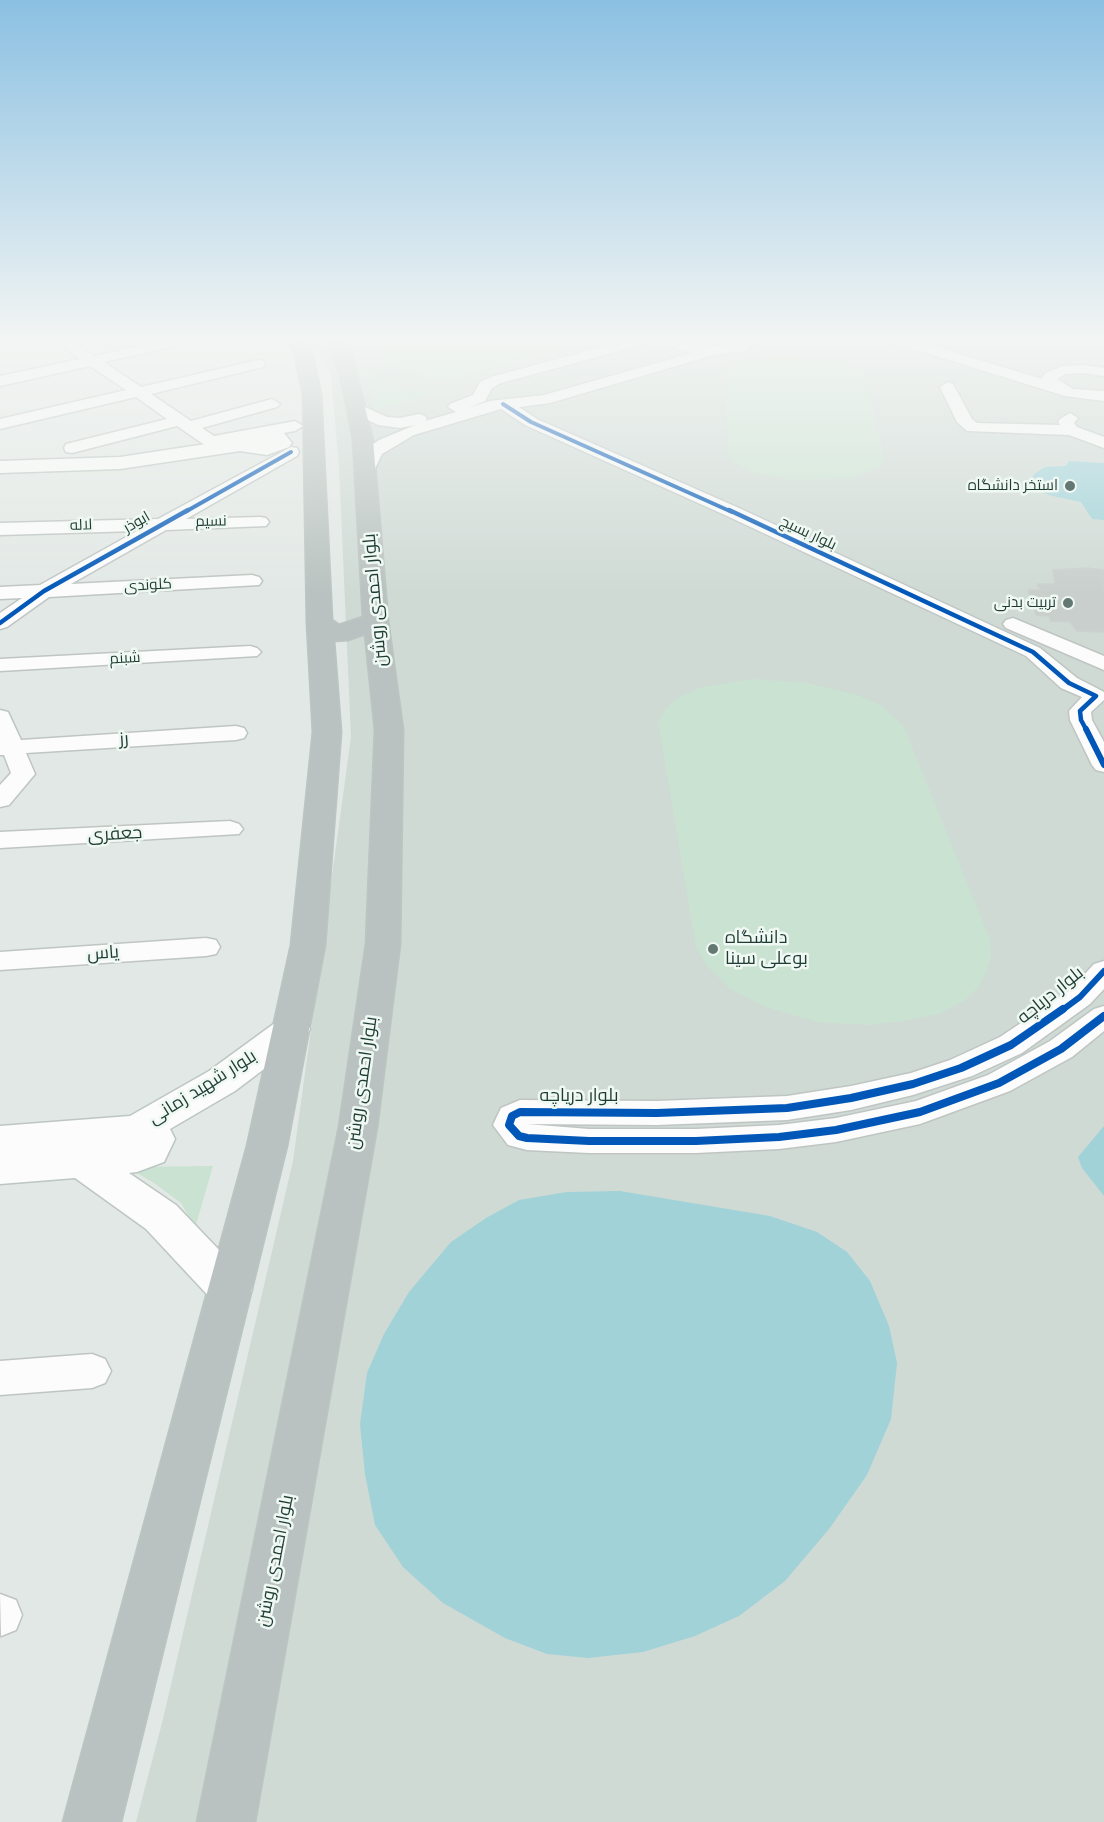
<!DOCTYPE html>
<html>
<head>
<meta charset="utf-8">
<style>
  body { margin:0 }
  canvas { display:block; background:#e2e8e5 }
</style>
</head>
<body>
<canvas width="1104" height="1822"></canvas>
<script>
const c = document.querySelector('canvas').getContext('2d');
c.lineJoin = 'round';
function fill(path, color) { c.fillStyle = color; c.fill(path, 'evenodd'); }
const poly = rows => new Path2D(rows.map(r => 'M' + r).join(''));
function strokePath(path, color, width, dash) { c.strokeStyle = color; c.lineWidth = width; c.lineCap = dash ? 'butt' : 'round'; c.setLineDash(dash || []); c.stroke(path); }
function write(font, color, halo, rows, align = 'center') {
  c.font = font + ' "Nunito Sans",Cairo,sans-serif'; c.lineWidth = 5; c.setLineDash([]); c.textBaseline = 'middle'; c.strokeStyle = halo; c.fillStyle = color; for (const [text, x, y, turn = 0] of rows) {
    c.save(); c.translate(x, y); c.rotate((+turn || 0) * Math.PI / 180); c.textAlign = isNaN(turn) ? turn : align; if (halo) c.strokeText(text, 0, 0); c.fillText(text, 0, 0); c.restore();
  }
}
fill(poly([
  [312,339,1104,339,1104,1822,136,1822,163,1719,293,1161,351,737,339,466,331,376]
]), '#cfdad5');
fill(poly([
  [373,339,586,339,446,382,390,364],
  [787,357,840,362,866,375,884,459,878,468,852,478,795,480,754,473,739,466,728,455,726,371,733,364,757,358],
  [362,369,406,389,429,392,427,396,380,409,373,409,373,399],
  [752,679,806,683,854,694,879,704,903,725,990,939,991,957,986,972,979,987,964,1001,938,1014,904,1021,867,1025,817,1022,765,1007,730,989,707,966,696,948,658,721,667,707,681,696,702,687],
  [213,1166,195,1228,181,1203,154,1183,127,1167]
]), '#cae2d1');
fill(poly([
  [1069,461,1104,463,1104,520,1092,519,1081,502,1052,496,1039,491,1031,481,1034,474,1045,467,1066,466],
  [1104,1126,1104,1196,1082,1168,1078,1157],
  [620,1191,770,1216,817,1232,847,1252,870,1281,889,1326,897,1363,891,1419,867,1475,829,1529,785,1581,739,1616,695,1636,643,1652,588,1658,547,1654,505,1638,443,1603,403,1567,375,1525,365,1474,360,1424,367,1373,384,1334,409,1292,451,1242,486,1218,519,1200,567,1192]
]), '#a0d2d8');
const building = poly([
  [1088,568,1104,570,1104,632,1077,631,1070,622,1051,621,1049,616,1036,615,1028,590,1041,590,1037,584,1055,584,1053,570,1088,568]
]);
fill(building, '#c9cfcc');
strokePath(building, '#cbd1ce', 1.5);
const street = poly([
  [0,339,23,339,21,342,0,346,0,339],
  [53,339,69,339,94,356,171,339,197,339,195,342,104,362,141,387,258,360,263,361,265,364,263,367,151,394,191,421,272,399,280,404,277,407,202,428,214,436,295,421,303,426,295,431,225,443,229,448,221,453,215,452,177,426,72,453,66,452,64,448,66,444,167,419,136,397,0,429,0,419,126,390,90,366,0,386,0,376,80,359,53,339],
  [631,339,654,339,652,342,501,383,492,388,485,401,468,408,490,401,544,395,692,353,682,351,661,339,679,339,690,344,716,346,736,344,745,339,760,339,744,351,717,354,550,403,519,407,537,419,739,508,1040,648,1077,678,1104,692,1104,700,1091,712,1092,720,1104,742,1104,772,1096,770,1092,765,1070,720,1069,711,1082,697,1061,688,1026,656,727,516,525,425,501,409,414,435,382,454,372,475,366,476,360,475,357,471,363,457,370,446,379,440,415,425,400,428,378,425,351,412,349,409,351,406,363,406,387,417,400,418,419,414,425,416,427,419,425,421,456,412,448,407,450,404,473,395,480,382,491,377,631,339],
  [889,339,910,339,1042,379,1045,373,1063,366,1083,365,1104,368,1104,376,1083,373,1065,374,1057,379,1073,389,1104,391,1104,401,1065,396,891,342,889,339],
  [948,382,953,384,972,419,977,423,1060,425,1058,422,1060,419,1070,413,1078,418,1074,423,1077,427,1104,437,1104,448,1069,435,967,431,957,422,940,387,948,382],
  [291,447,297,448,299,452,297,456,186,519,260,517,266,518,269,522,266,526,166,530,71,584,252,575,259,577,262,581,259,585,49,597,7,627,0,629,0,613,22,598,0,599,0,587,40,585,137,531,0,535,0,523,158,519,291,447],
  [1013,618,1104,656,1104,670,1006,628,1003,624,1006,620,1013,618],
  [250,646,257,648,261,652,257,656,0,671,0,659,250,646],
  [0,710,8,712,21,740,236,726,244,728,247,733,244,738,236,740,26,753,35,774,9,805,0,807,0,785,11,773,4,755,0,755,0,710],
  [230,821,239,824,243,829,239,834,0,848,0,832,230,821],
  [206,938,216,940,220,947,216,954,206,956,0,970,0,952,206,938],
  [1104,961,1104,989,1090,1004,1022,1053,972,1076,913,1095,851,1110,787,1120,657,1125,527,1124,589,1129,696,1129,779,1125,836,1118,916,1101,988,1075,1050,1041,1094,1009,1104,1006,1104,1031,1072,1057,1010,1091,920,1124,836,1142,779,1149,696,1153,589,1153,527,1150,508,1145,493,1125,501,1108,520,1100,657,1101,787,1096,851,1086,911,1073,950,1060,1000,1037,1070,990,1094,964,1104,961],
  [92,1354,105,1359,111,1371,105,1383,92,1388,0,1395,0,1361,92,1354],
  [0,1594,16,1600,22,1615,16,1630,1,1636,0,1594]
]);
const secondary = poly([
  [262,430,284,433,292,443,289,447,267,455,240,451,120,469,0,473,0,461,120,457,239,439,262,430],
  [292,1016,305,1020,310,1029,305,1038,235,1091,170,1129,175,1139,164,1162,137,1172,129,1173,176,1205,245,1277,252,1290,245,1303,230,1308,215,1303,146,1229,75,1178,0,1184,0,1126,130,1116,209,1071,279,1020,292,1016]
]);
const highway = poly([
  [288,339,306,339,312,353,321,394,332,620,339,625,363,617,353,440,343,387,333,351,326,339,344,339,351,351,373,440,388,621,403,730,400,944,377,1127,255,1822,197,1822,339,1127,366,944,375,730,365,634,348,640,334,641,341,732,325,945,287,1146,121,1822,63,1822,247,1146,291,945,313,732,307,623,303,394,294,353,288,339]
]);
strokePath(street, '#bfc5c2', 3);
strokePath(secondary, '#bdc6c2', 3);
strokePath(highway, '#bbc5c1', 3);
fill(street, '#fbfcfb');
fill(secondary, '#fbfcfb');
fill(highway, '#b9c2c0');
strokePath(poly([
  [503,404,531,422,732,512],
  [185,512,291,452]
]), '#0057b8', 4);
strokePath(poly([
  [729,510,1033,652,1069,683,1096,696,1080,711,1081,720,1087,731],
  [0,623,44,591,188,510]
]), '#0057b8', 4.5);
strokePath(poly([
  [1086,729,1104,765],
  [1061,1011,1080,997,1104,971]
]), '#0057b8', 6);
strokePath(poly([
  [1063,1009,1011,1045,961,1068,913,1084,851,1098,787,1108,657,1113,520,1112,512,1116,509,1125,519,1136,527,1138,589,1141,696,1141,779,1137,836,1130,920,1112,999,1083,1061,1049,1104,1016]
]), '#0057b8', 8);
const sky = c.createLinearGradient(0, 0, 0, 594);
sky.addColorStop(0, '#8bc0e2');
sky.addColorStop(0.57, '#f2f5f3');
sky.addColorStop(1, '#f2f5f300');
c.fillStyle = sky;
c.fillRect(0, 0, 1104, 594);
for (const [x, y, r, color] of [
  [1070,486,6,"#637872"],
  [1068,603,6,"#637872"],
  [713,949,6,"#637872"]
]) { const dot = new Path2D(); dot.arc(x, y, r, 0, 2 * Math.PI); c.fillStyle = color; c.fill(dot); strokePath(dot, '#eff8f3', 2); }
write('15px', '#1f3c34', '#eff8f3', [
  ["استخر دانشگاه",1058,486],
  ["تربیت بدنی",1056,603]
], 'right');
write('15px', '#1f3c34', '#eff8f3', [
  ["نسیم",211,522,-1],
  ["ابوذر",137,523,-30],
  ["لاله",81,526,-2],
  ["بلوار بسیج",808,534,25],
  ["کلوندی",148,586,-3],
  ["شبنم",125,659,-3]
]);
write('18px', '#1f3c34', '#eff8f3', [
  ["بلوار احمدی روشن",376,600,-95],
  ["رز",124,740,-4],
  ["جعفری",115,835,-3],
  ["یاس",103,954,-4],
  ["بلوار دریاچه",1051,996,-39],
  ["بلوار احمدی روشن",363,1083,-82],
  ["بلوار شهید زمانی",203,1088,-32],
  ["بلوار دریاچه",579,1097],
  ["بلوار احمدی روشن",276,1561,-79]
]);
write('18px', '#1f3c34', '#eff8f3', [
  ["دانشگاه",725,939],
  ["بوعلی سینا",725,960]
], 'left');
</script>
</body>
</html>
